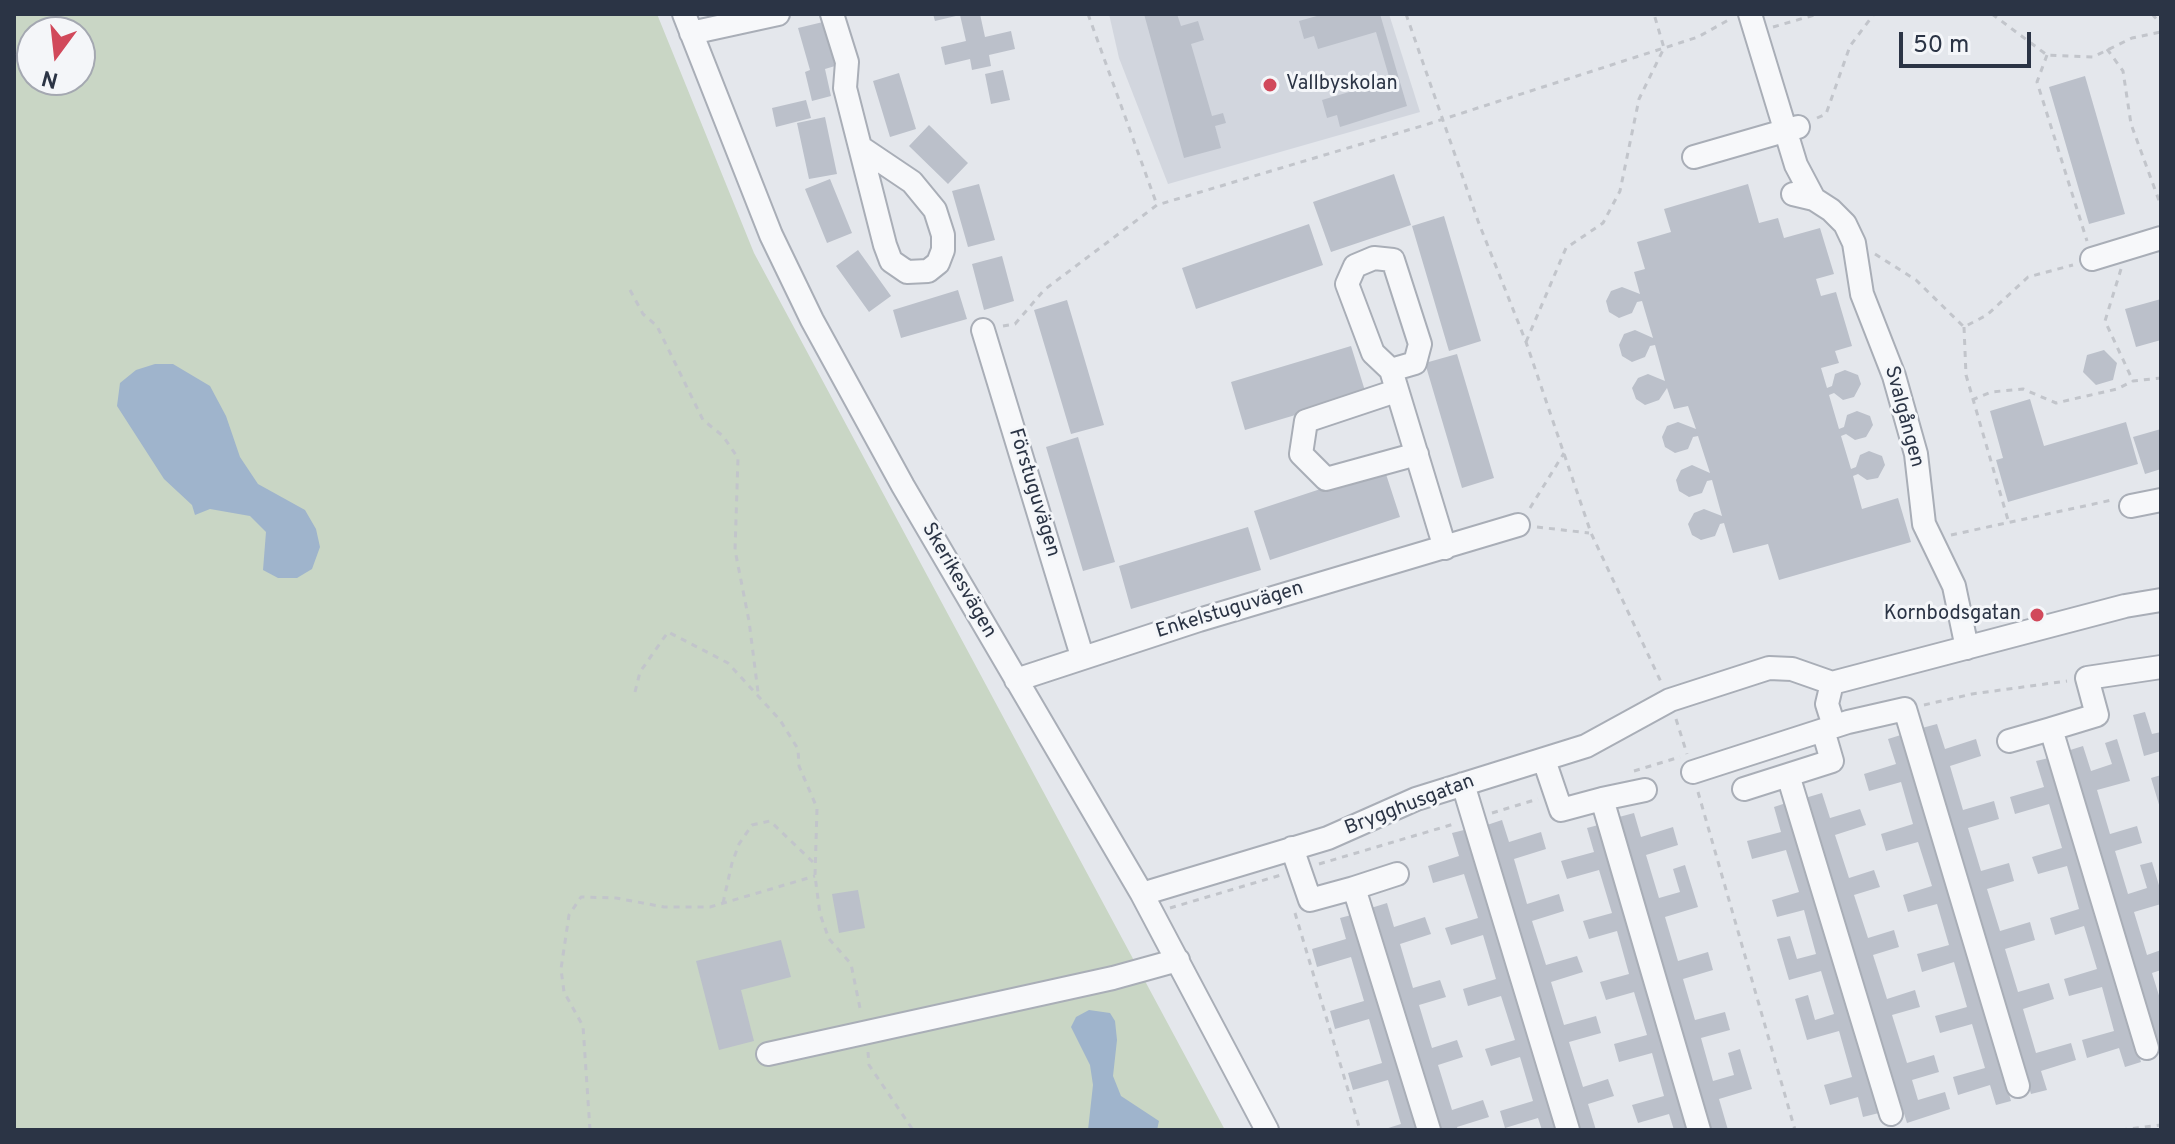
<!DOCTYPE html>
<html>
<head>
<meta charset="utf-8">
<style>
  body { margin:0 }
  #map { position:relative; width:2175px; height:1144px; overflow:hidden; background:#e4e7ec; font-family:Overpass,sans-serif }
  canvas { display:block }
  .frame { position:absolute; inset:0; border:16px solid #2b3445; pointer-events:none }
  .north { position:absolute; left:16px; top:16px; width:80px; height:80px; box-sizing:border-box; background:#f4f6f9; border:2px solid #a4a8b1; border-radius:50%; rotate:195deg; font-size:22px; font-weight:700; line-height:32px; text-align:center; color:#2b3445 }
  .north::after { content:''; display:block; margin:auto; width:28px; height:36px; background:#d1495b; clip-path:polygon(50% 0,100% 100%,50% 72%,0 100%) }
  .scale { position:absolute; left:1899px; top:32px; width:132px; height:36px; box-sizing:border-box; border:4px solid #2b3445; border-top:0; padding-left:10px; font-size:24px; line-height:28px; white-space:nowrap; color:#2b3445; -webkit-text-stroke:6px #f4f6f9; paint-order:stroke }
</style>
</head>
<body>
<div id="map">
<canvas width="2175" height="1144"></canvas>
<div class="frame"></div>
<div class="north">N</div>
<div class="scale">50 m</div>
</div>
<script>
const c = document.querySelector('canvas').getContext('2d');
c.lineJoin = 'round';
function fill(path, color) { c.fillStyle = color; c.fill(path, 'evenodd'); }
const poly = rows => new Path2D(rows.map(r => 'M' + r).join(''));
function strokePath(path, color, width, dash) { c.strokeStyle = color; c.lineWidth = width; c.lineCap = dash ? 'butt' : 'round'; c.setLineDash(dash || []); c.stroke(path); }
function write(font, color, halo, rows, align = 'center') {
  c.font = font + ' Overpass,sans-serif'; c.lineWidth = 6; c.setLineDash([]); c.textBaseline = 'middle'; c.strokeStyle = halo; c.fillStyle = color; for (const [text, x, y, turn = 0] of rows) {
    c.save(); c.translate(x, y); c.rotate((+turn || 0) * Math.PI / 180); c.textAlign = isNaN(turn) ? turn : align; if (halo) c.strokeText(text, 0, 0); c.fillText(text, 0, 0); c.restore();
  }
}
fill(poly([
  [1109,14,1389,14,1420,112,1168,184,1119,58]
]), '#d2d6de');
fill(poly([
  [14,14,657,14,754,253,1225,1130,14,1130],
  [32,32,80,32,80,80,32,80]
]), '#c9d6c5');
fill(poly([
  [155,364,173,364,210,386,226,416,240,457,258,484,305,510,316,529,320,547,312,569,297,578,278,578,263,570,266,532,250,516,210,509,195,515,192,505,164,479,117,406,120,383,136,370],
  [1089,1010,1110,1013,1115,1021,1117,1040,1113,1076,1121,1096,1159,1121,1157,1130,1088,1130,1093,1085,1090,1065,1071,1027,1076,1017]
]), '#9fb4cc');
fill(poly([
  [933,14,980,14,985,37,1011,31,1015,49,989,55,991,66,972,70,970,59,945,65,941,47,966,41,960,15,935,21],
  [1144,14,1177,14,1181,26,1198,21,1204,40,1191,44,1212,116,1223,113,1226,123,1215,126,1221,148,1184,158],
  [1324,14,1380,14,1407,106,1340,127,1337,115,1327,118,1322,100,1390,80,1376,32,1318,49,1314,36,1304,39,1299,21],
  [823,22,835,66,825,69,831,96,812,101,805,72,810,70,798,28],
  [1003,70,1010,100,991,104,985,74],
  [899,73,916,129,890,137,873,81],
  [2085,76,2125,214,2089,224,2049,87],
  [806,100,811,118,776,127,772,108],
  [825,117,837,174,809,179,797,123],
  [929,125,968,163,948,184,909,146],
  [1394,174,1411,225,1331,252,1313,202],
  [830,179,852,233,827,243,805,189],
  [979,184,995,240,968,247,952,191],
  [1748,184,1759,223,1778,218,1784,238,1820,228,1834,274,1816,279,1821,296,1836,292,1852,346,1835,351,1839,363,1821,368,1827,388,1832,386,1835,374,1845,370,1858,375,1861,384,1854,397,1843,400,1834,393,1829,395,1839,429,1844,427,1847,415,1857,411,1870,416,1873,425,1866,437,1855,440,1846,434,1841,436,1851,469,1856,467,1860,455,1869,451,1882,456,1885,465,1878,478,1867,480,1858,474,1853,476,1862,509,1898,498,1911,542,1779,580,1768,544,1733,553,1724,523,1720,524,1715,536,1701,540,1692,535,1688,524,1694,513,1704,509,1722,516,1712,480,1707,481,1702,493,1689,497,1679,491,1676,480,1681,470,1692,465,1710,473,1698,436,1693,437,1688,449,1675,453,1665,447,1662,437,1667,426,1678,422,1696,429,1688,406,1674,409,1667,388,1659,400,1645,405,1636,399,1632,388,1638,378,1648,374,1665,381,1655,345,1650,346,1645,357,1632,362,1622,356,1619,345,1624,334,1635,330,1653,338,1642,301,1637,302,1632,313,1619,318,1609,312,1606,301,1611,291,1622,287,1640,294,1634,272,1645,269,1637,242,1671,232,1664,209],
  [1444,216,1481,341,1449,351,1412,226],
  [1309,224,1323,265,1196,309,1182,268],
  [858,250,891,296,869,312,836,266],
  [1002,256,1014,301,984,310,972,264],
  [958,290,967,319,901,338,893,310],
  [2161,299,2161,340,2136,347,2125,309],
  [1067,300,1104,425,1071,434,1034,310],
  [1351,346,1366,394,1245,430,1231,382],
  [2104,350,2117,363,2113,380,2096,385,2083,372,2087,355],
  [1457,354,1494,478,1462,488,1425,363],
  [2030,399,2044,446,2126,422,2138,464,2008,502,1996,460,2003,458,1990,411],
  [2161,429,2161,469,2145,474,2133,437],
  [1078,437,1115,562,1083,571,1046,447],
  [1384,468,1400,517,1270,560,1254,511],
  [1248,527,1261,570,1131,609,1119,566],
  [2145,712,2152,734,2161,732,2161,751,2144,756,2133,715],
  [1937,724,1945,749,1976,739,1981,756,1950,766,1963,810,1994,801,1999,819,1968,828,1981,871,2009,863,2014,881,1987,889,2000,931,2030,922,2035,940,2005,949,2018,992,2049,983,2054,999,2023,1009,2036,1053,2071,1043,2076,1060,2041,1071,2047,1090,2031,1094,1922,728],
  [1904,734,2011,1101,1996,1105,1990,1085,1958,1095,1953,1077,1985,1068,1972,1024,1940,1033,1935,1016,1967,1007,1954,962,1922,972,1917,954,1949,945,1937,904,1908,912,1903,895,1932,886,1918,842,1886,851,1881,834,1913,824,1901,782,1869,791,1864,774,1896,764,1888,739],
  [2117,739,2130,781,2097,790,2110,834,2137,826,2142,843,2115,851,2128,894,2147,888,2140,865,2152,862,2161,892,2161,904,2134,912,2147,955,2161,950,2161,970,2152,973,2161,1002,2160,1057,2067,751,2083,746,2091,771,2112,764,2105,743],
  [2053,757,2141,1062,2125,1067,2119,1048,2087,1058,2082,1040,2114,1031,2102,987,2069,996,2064,979,2097,969,2084,926,2055,935,2050,918,2079,909,2067,866,2038,874,2032,857,2062,848,2049,804,2015,814,2010,797,2044,787,2036,761],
  [2161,775,2161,808,2160,808,2151,778],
  [1822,793,1830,818,1860,809,1866,825,1835,835,1849,878,1874,870,1880,887,1854,895,1868,938,1894,930,1899,947,1873,955,1887,999,1915,990,1920,1007,1892,1015,1907,1063,1934,1055,1939,1072,1912,1080,1918,1100,1945,1092,1950,1109,1907,1123,1805,798],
  [1789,802,1879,1113,1863,1117,1858,1097,1830,1105,1824,1085,1852,1077,1839,1031,1807,1040,1795,999,1808,995,1815,1020,1834,1014,1821,971,1789,980,1777,939,1790,936,1797,959,1816,954,1804,910,1777,917,1772,900,1799,892,1786,850,1752,859,1747,841,1781,832,1774,807],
  [1634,813,1641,837,1673,827,1678,845,1646,855,1659,898,1680,892,1673,869,1685,865,1698,907,1665,917,1678,961,1708,952,1713,970,1683,979,1695,1020,1725,1012,1730,1030,1701,1038,1713,1081,1734,1075,1728,1053,1740,1049,1752,1089,1719,1099,1728,1130,1711,1130,1619,817],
  [1502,820,1509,842,1541,832,1546,849,1514,859,1527,904,1559,894,1564,911,1532,921,1546,965,1577,956,1583,972,1551,982,1564,1025,1596,1016,1601,1033,1569,1042,1583,1087,1608,1079,1614,1096,1588,1104,1596,1130,1579,1130,1487,825],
  [1602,824,1690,1130,1674,1130,1669,1114,1638,1123,1632,1105,1664,1096,1652,1053,1619,1062,1614,1044,1647,1035,1634,992,1606,1000,1600,982,1629,974,1617,931,1589,939,1583,921,1612,913,1599,870,1567,879,1561,861,1594,852,1587,828],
  [1468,829,1559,1130,1542,1130,1538,1118,1505,1128,1500,1111,1533,1101,1520,1057,1491,1066,1485,1049,1515,1040,1501,996,1468,1006,1463,989,1496,979,1483,935,1451,945,1445,928,1478,918,1464,874,1433,883,1428,866,1459,856,1452,833],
  [858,890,865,928,839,933,832,894],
  [1387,903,1394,927,1425,917,1431,934,1400,944,1413,988,1440,980,1446,997,1419,1005,1432,1048,1457,1040,1463,1057,1438,1065,1452,1110,1483,1100,1489,1117,1457,1127,1458,1130,1441,1130,1371,908],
  [1355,914,1419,1130,1382,1130,1401,1124,1388,1080,1353,1090,1348,1073,1382,1063,1369,1019,1335,1029,1330,1011,1364,1001,1351,957,1317,967,1312,949,1346,939,1340,918],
  [781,940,791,977,741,990,754,1041,719,1050,696,961]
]), '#bbc0ca');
const minor = poly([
  [684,14,771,235,812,320,903,486,1142,894,1267,1130],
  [832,14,847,62,845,88,885,245,891,261,907,272,928,271,938,263,943,250,943,235,935,210,912,182,860,147],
  [1750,14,1796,165,1814,199],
  [691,33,778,14],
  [1694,157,1798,127],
  [1793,194,1814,199,1831,210,1845,224,1854,243,1862,294,1894,376,1916,454,1924,524,1954,586,1967,648],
  [2092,259,2161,238],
  [983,330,1082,656],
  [1391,370,1415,363,1420,344,1393,260,1374,258,1355,266,1347,284,1373,353,1391,370,1445,548],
  [1396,391,1306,421,1301,454,1326,479,1417,454],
  [2131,506,2161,500],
  [1016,680,1199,620,1518,525],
  [1832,683,1827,704,1834,726],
  [1823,730,1832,761,1788,775,1891,1114],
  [2009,741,2051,729],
  [1544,760,1561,810,1602,799,1699,1130],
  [1693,772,1848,722,1905,709,2018,1086],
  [1463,784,1568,1130],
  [1744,789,1788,775],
  [1602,799,1645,790],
  [1292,848,1310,900,1354,888,1429,1130],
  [1354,888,1397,874],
  [1142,894,1328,838,1416,799,1586,746,1670,700,1769,668,1792,669,1832,683,2125,606,2161,600],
  [2147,1048,2051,729,2097,715,2087,678,2161,667],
  [768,1054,1113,978,1178,960]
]);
strokePath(minor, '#a9aeb7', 26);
strokePath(poly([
  [1088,14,1157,205],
  [1406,14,1478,221,1526,342,1591,533,1661,682],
  [1992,14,2047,55,2093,57,2132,38,2161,32],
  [2152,14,2161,24],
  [1773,27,1818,14],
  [2107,49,2123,71,2131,124,2161,206],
  [2047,55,2037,82,2087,241],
  [1817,118,1826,114,1850,46,1874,14],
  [1875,254,1916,280,1964,327,1987,315,2028,277,2073,265],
  [2121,269,2105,321,2133,381],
  [630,290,643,314,657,326,703,420,723,436,738,458,735,550,749,621,758,692],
  [1003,326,1015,324,1044,290,1157,205,1425,125,1698,37,1732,18],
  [1964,327,1966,375,2008,520],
  [1526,342,1566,248,1603,223,1620,191,1639,99,1664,48,1654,14],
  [1972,400,1991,392,2023,389,2056,403,2117,389,2133,381,2161,378],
  [1530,508,1564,453],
  [1537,527,1589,533],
  [1951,535,2112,500],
  [635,692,640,672,668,632,728,663,780,720,798,749,799,766,817,808,815,876,820,914,829,939,851,964,861,1013],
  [1924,705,1972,694,2067,681],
  [1676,719,1687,754],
  [1634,771,1680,757],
  [1698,792,1795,1130],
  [1492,813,1538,799],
  [1319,864,1454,824],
  [723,903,732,863,739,844,752,825,770,821,815,864],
  [1170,908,1281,875],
  [1295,913,1360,1130],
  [868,1052,869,1065,913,1130],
  [590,1130,583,1026,564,992,561,969,569,915,581,897,616,898,664,907,710,907,815,876],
  [2121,1130,2161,1125]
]), '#c2c5cb', 3, [6, 6]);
strokePath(minor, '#f7f8fa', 22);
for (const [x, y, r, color] of [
  [1270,85,8,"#d1495b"],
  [2037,615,8,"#d1495b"]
]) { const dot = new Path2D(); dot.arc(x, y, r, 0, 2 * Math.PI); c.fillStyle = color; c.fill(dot); strokePath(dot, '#f4f6f9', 3); }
write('20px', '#2b3445', '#f4f6f9', [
  ["Vallbyskolan",1286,85],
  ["Kornbodsgatan",2021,615,"right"]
], 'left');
write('20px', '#2b3445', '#f4f6f9', [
  ["Svalgången",1903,417,75],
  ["Förstuguvägen",1033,493,73],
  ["Skerikesvägen",958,581,60],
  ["Enkelstuguvägen",1230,611,-17],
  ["Brygghusgatan",1410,806,-21]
]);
</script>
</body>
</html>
